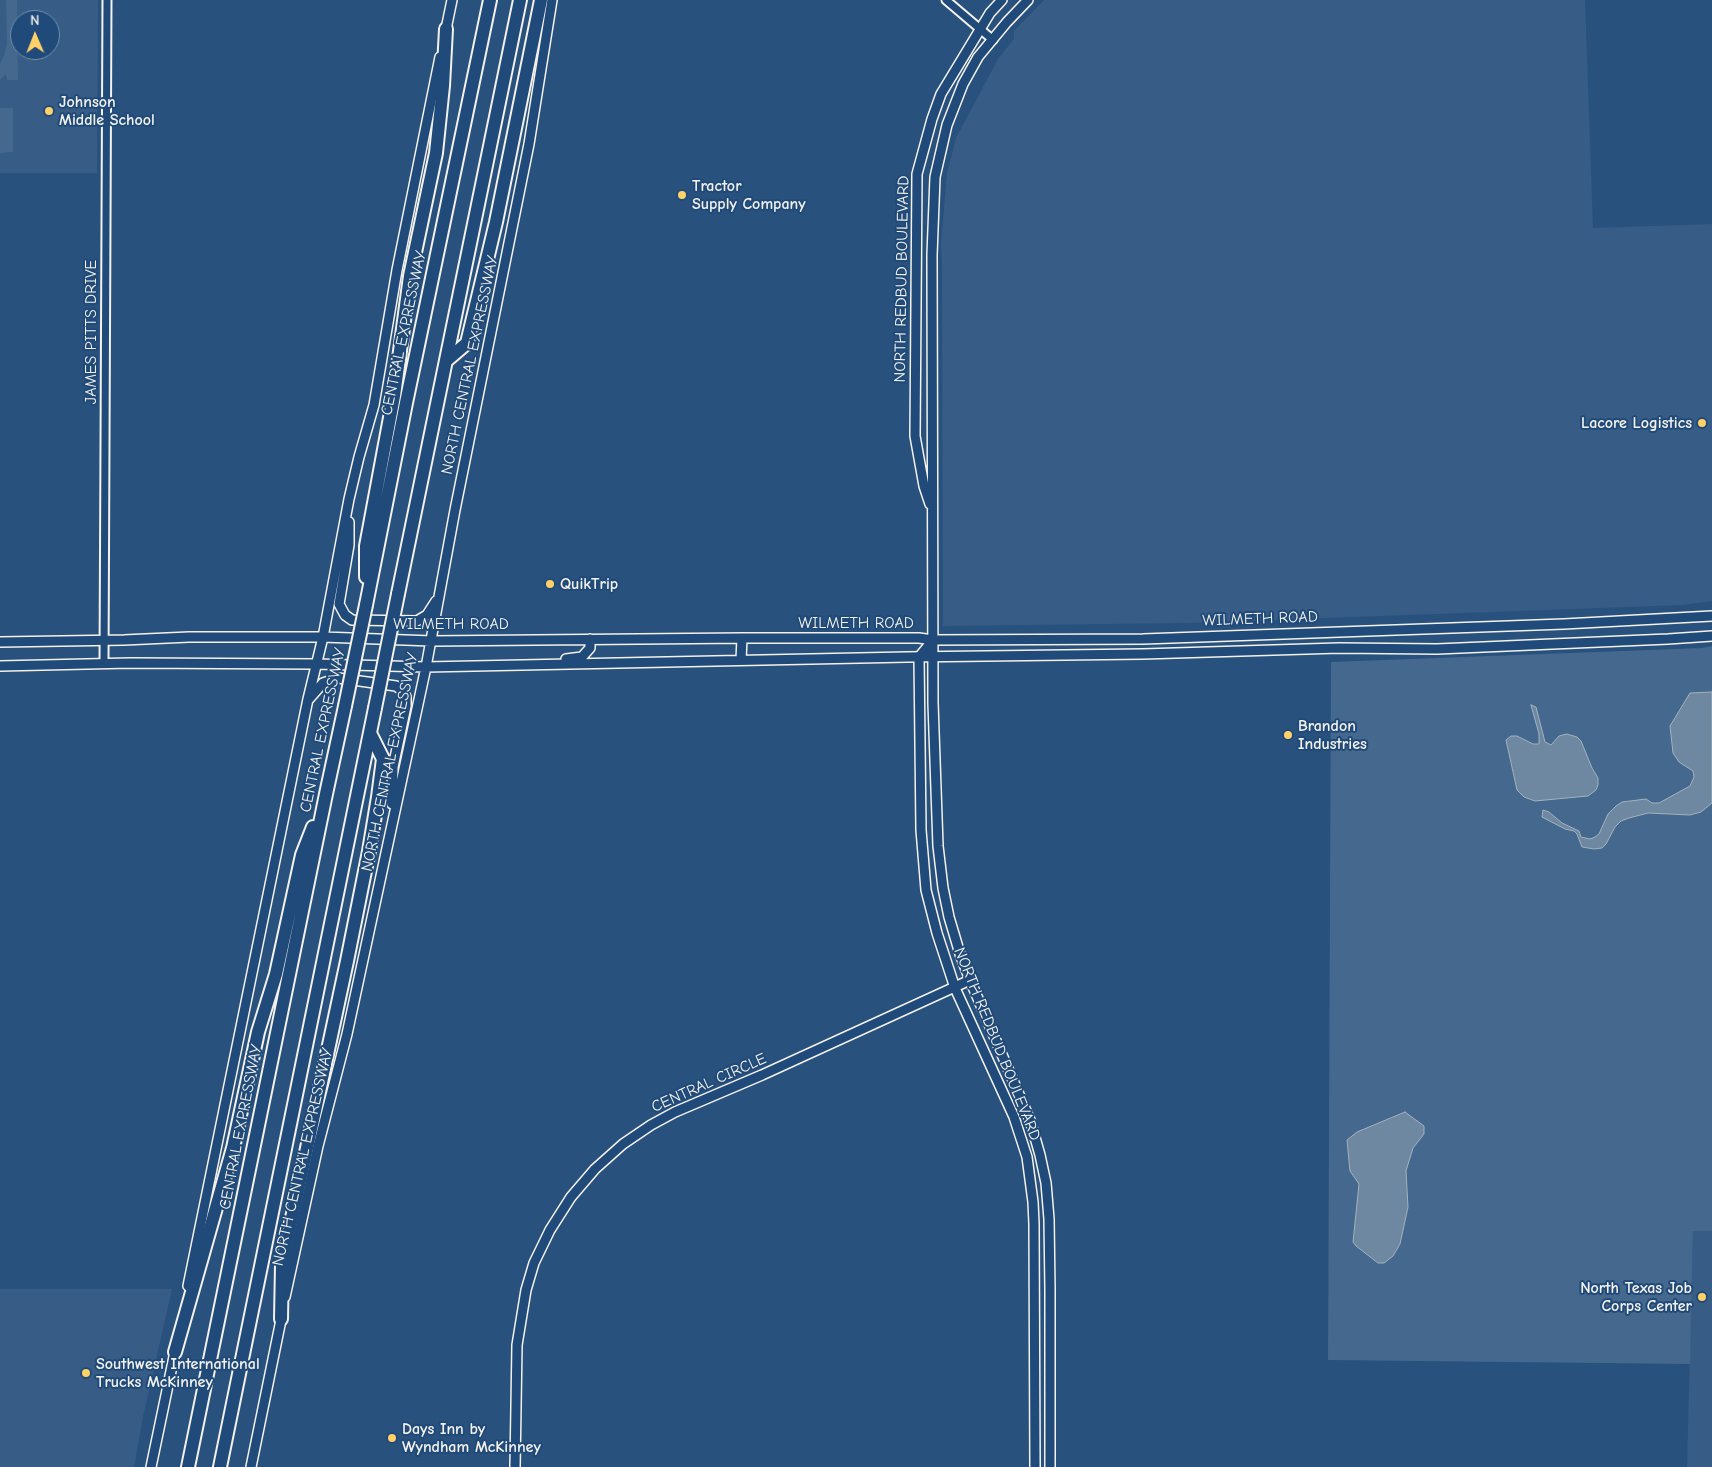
<!DOCTYPE html>
<html>
<head>
<meta charset="utf-8">
<style>
  body { margin:0 }
  #map { position:relative; width:1712px; height:1467px; overflow:hidden; background:#28517e; font-family:"Comic Neue",sans-serif }
  canvas { display:block }
  .north { position:absolute; left:10px; top:10px; width:50px; height:50px; box-sizing:border-box; background:#1f4a7a; border:1px solid #748da6; border-radius:50%; rotate:359deg; font-size:14px; font-weight:700; line-height:20px; text-align:center; color:#f4f1e8 }
  .north::after { content:''; display:block; margin:auto; width:18px; height:22px; background:#ffd166; clip-path:polygon(50% 0,100% 100%,50% 72%,0 100%) }
</style>
</head>
<body>
<div id="map">
<canvas width="1712" height="1467"></canvas>
<div class="north">N</div>
</div>
<script>
const c = document.querySelector('canvas').getContext('2d');
c.lineJoin = 'round';
function fill(path, color) { c.fillStyle = color; c.fill(path, 'evenodd'); }
const poly = rows => new Path2D(rows.map(r => 'M' + r).join(''));
function strokePath(path, color, width, dash) { c.strokeStyle = color; c.lineWidth = width; c.lineCap = dash ? 'butt' : 'round'; c.setLineDash(dash || []); c.stroke(path); }
function write(font, color, halo, rows, align = 'center') {
  c.font = font + ' "Comic Neue",sans-serif'; c.lineWidth = 4; c.setLineDash([]); c.textBaseline = 'middle'; c.strokeStyle = halo; c.fillStyle = color; for (const [text, x, y, turn = 0] of rows) {
    c.save(); c.translate(x, y); c.rotate((+turn || 0) * Math.PI / 180); c.textAlign = isNaN(turn) ? turn : align; if (halo) c.strokeText(text, 0, 0); c.fillText(text, 0, 0); c.restore();
  }
}
fill(poly([
  [0,0,98,0,97,173,0,173],
  [20,20,50,20,50,50,20,50],
  [1044,0,1585,0,1593,228,1712,224,1712,601,1683,605,1189,623,943,626,942,265,941,243,947,173,956,138,998,59,1014,39,1014,31],
  [1693,1230,1712,1231,1712,1467,1687,1467],
  [0,1289,172,1289,143,1417,134,1467,0,1467]
]), '#375d86');
fill(poly([
  [6,0,17,0,18,80,7,80,6,74,0,80,0,64,4,56,7,44],
  [0,108,13,108,13,152,0,153],
  [1712,646,1712,1231,1693,1231,1690,1364,1328,1360,1331,662,1702,648]
]), '#45688e');
const water = poly([
  [1712,692,1712,803,1701,812,1690,815,1648,813,1629,818,1621,821,1615,827,1606,844,1602,848,1594,849,1582,847,1577,834,1574,831,1565,829,1542,817,1543,810,1549,812,1562,823,1579,831,1581,837,1590,839,1595,837,1599,834,1608,814,1616,806,1622,802,1646,799,1652,803,1659,803,1690,786,1694,777,1693,771,1679,762,1673,753,1670,726,1690,693,1712,692],
  [1531,705,1536,707,1545,742,1551,745,1559,736,1567,734,1577,737,1581,741,1592,768,1598,778,1598,785,1596,790,1588,796,1535,801,1524,797,1517,790,1506,740,1511,736,1517,736,1533,744,1539,744,1539,734,1531,705],
  [1405,1112,1424,1126,1424,1134,1413,1148,1406,1171,1408,1207,1400,1244,1393,1256,1384,1263,1378,1263,1356,1246,1353,1242,1359,1184,1350,1171,1347,1140,1357,1132,1405,1112]
]);
fill(water, '#6e88a2');
strokePath(water, '#a4b2be', 1);
const minor = poly([
  [946,0,993,40],
  [104,663,107,0]
]);
const tertiary = poly([
  [1028,0,1007,22,978,57,963,84,947,125,935,177,932,255,933,703,938,846,943,888,949,917,960,954,970,980,1030,1120,1040,1155,1046,1183,1049,1219,1050,1290,1050,1467],
  [930,504,924,486,915,436,917,174,932,119,941,94,990,13,1002,0],
  [933,640,919,657,921,830,926,890,937,933,955,988,1014,1117,1027,1157,1033,1202,1034,1224,1035,1467],
  [515,1467,517,1345,526,1290,534,1263,550,1230,571,1197,595,1169,623,1144,651,1125,675,1112,762,1075,970,980]
]);
const secondary = poly([
  [445,34,452,0],
  [349,522,349,545,339,604,345,615,352,620,417,621,427,615,436,601],
  [0,642,124,640,189,637,323,637,432,641,742,638,919,638,933,640,1143,639,1564,624,1712,616],
  [566,659,582,657,590,648,590,639],
  [741,660,742,638],
  [0,666,130,663,316,664,426,667,907,657,1143,654,1339,648,1437,649,1668,639,1712,636],
  [309,699,323,683,338,678,396,686,403,691,406,697,406,706,393,767,392,804],
  [188,1286,308,699,323,637,349,499,359,457,374,405,397,270,440,57],
  [285,1297,318,1146,347,1034,426,667,455,510,529,144,552,0],
  [151,1467,176,1347],
  [251,1467,282,1315]
]);
const motorway = poly([
  [446,361,467,343,496,222,541,0],
  [366,577,366,546,394,396,410,276,436,153,443,86,446,29],
  [398,594,520,0],
  [366,605,406,403,490,0],
  [281,1319,282,1265,347,961,369,851,378,797,383,759,370,733],
  [175,1352,233,1148,258,1032,276,974,302,855,313,827],
  [188,1467,326,794,345,706],
  [220,1467,375,708]
]);
strokePath(minor, '#f4f1e8', 11);
strokePath(tertiary, '#f4f1e8', 12);
strokePath(secondary, '#f4f1e8', 12);
strokePath(motorway, '#f4f1e8', 16);
strokePath(minor, '#1f4a7a', 7);
strokePath(tertiary, '#1f4a7a', 9);
strokePath(secondary, '#1f4a7a', 9);
strokePath(motorway, '#1f4a7a', 12);
const motorwayBridge = poly([
  [345,706,366,605],
  [375,708,398,594]
]);
strokePath(motorwayBridge, '#f4f1e8', 16, []);
strokePath(motorwayBridge, '#1f4a7a', 12);
for (const [x, y, r, color] of [
  [49,111,5,"#ffd166"],
  [682,195,5,"#ffd166"],
  [1702,423,5,"#ffd166"],
  [550,584,5,"#ffd166"],
  [1288,735,5,"#ffd166"],
  [1702,1297,5,"#ffd166"],
  [86,1373,5,"#ffd166"],
  [392,1438,5,"#ffd166"]
]) { const dot = new Path2D(); dot.arc(x, y, r, 0, 2 * Math.PI); c.fillStyle = color; c.fill(dot); strokePath(dot, '#1f4a7a', 2); }
write('bold 16px', '#f4f1e8', '#1f4a7a', [
  ["Johnson",59,102],
  ["Middle School",59,120],
  ["Tractor",692,186],
  ["Supply Company",692,204],
  ["Lacore Logistics",1692,423,"right"],
  ["QuikTrip",560,584],
  ["Brandon",1298,726],
  ["Industries",1298,744],
  ["North Texas Job",1692,1288,"right"],
  ["Corps Center",1692,1306,"right"],
  ["Southwest International",96,1364],
  ["Trucks McKinney",96,1382],
  ["Days Inn by",402,1429],
  ["Wyndham McKinney",402,1447]
], 'left');
write('16px', '#f4f1e8', '#1f4a7a', [
  ["NORTH REDBUD BOULEVARD",902,279,-89],
  ["JAMES PITTS DRIVE",91,332,-90],
  ["CENTRAL EXPRESSWAY",404,333,-78],
  ["NORTH CENTRAL EXPRESSWAY",470,365,-78],
  ["WILMETH ROAD",1260,619,-2],
  ["WILMETH ROAD",856,623],
  ["WILMETH ROAD",451,624],
  ["CENTRAL EXPRESSWAY",323,730,-78],
  ["NORTH CENTRAL EXPRESSWAY",390,762,-78],
  ["NORTH REDBUD BOULEVARD",997,1044,68],
  ["CENTRAL CIRCLE",709,1083,-24],
  ["CENTRAL EXPRESSWAY",241,1127,-79],
  ["NORTH CENTRAL EXPRESSWAY",303,1157,-77]
]);
</script>
</body>
</html>
